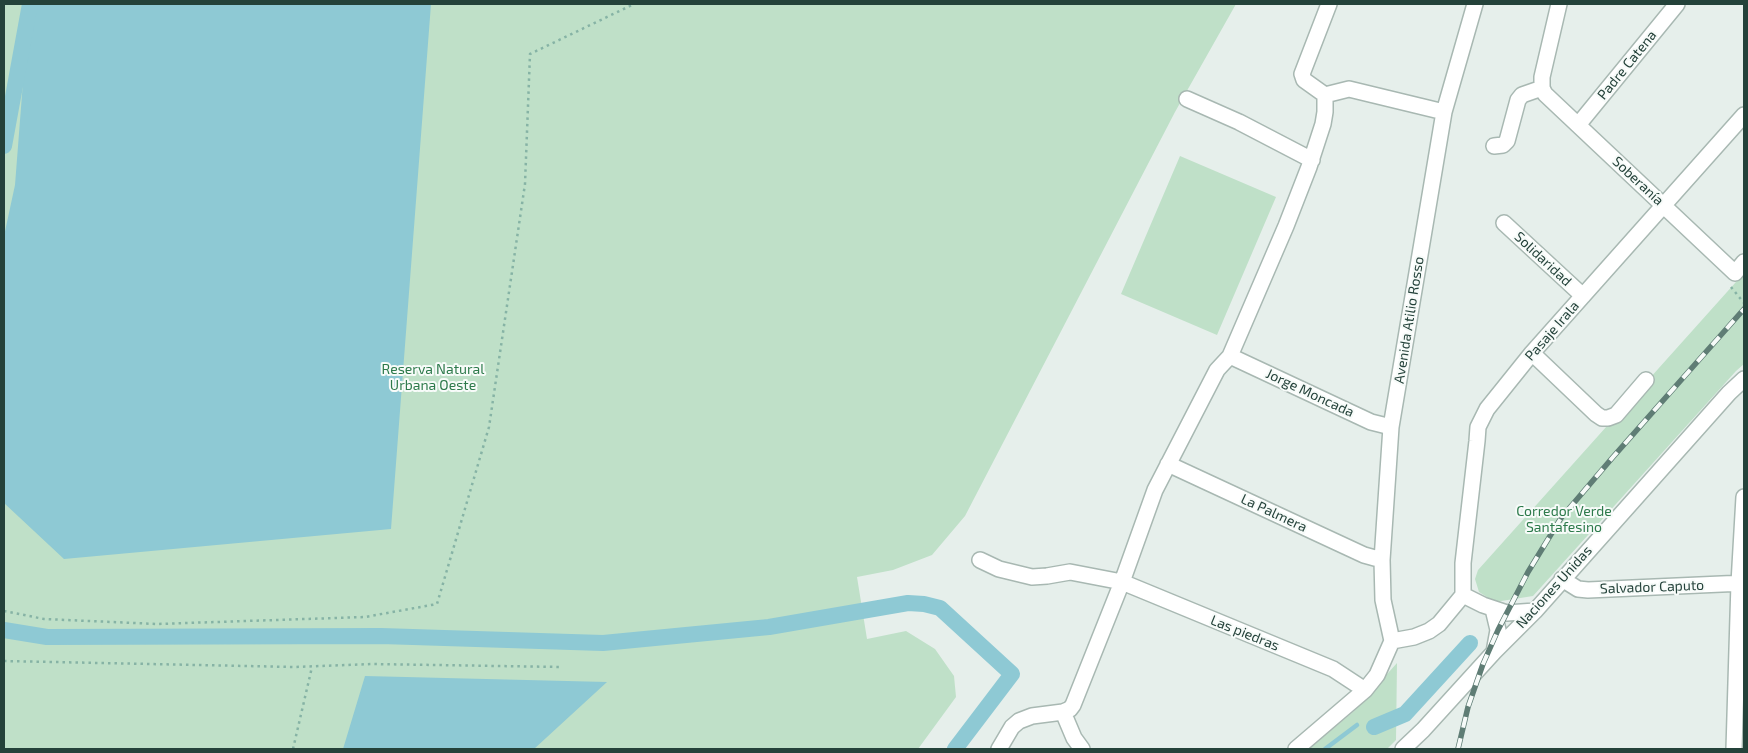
<!DOCTYPE html>
<html>
<head>
<meta charset="utf-8">
<style>
  body { margin:0 }
  #map { position:relative; width:1748px; height:753px; overflow:hidden; background:#e6efeb; font-family:"Exo 2",sans-serif }
  canvas { display:block }
  .frame { position:absolute; inset:0; border:5px solid #24423a; pointer-events:none }
</style>
</head>
<body>
<div id="map">
<canvas width="1748" height="753"></canvas>
<div class="frame"></div>
</div>
<script>
const c = document.querySelector('canvas').getContext('2d');
c.lineJoin = 'round';
function fill(path, color) { c.fillStyle = color; c.fill(path, 'evenodd'); }
const poly = rows => new Path2D(rows.map(r => 'M' + r).join(''));
function strokePath(path, color, width, dash) { c.strokeStyle = color; c.lineWidth = width; c.lineCap = dash ? 'butt' : 'round'; c.setLineDash(dash || []); c.stroke(path); }
function write(font, color, halo, rows, align = 'center') {
  c.font = font + ' "Exo 2",sans-serif'; c.lineWidth = 4; c.setLineDash([]); c.textBaseline = 'middle'; c.strokeStyle = halo; c.fillStyle = color; for (const [text, x, y, turn = 0] of rows) {
    c.save(); c.translate(x, y); c.rotate((+turn || 0) * Math.PI / 180); c.textAlign = isNaN(turn) ? turn : align; if (halo) c.strokeText(text, 0, 0); c.fillText(text, 0, 0); c.restore();
  }
}
fill(poly([
  [4,4,1236,4,1175,112,965,516,932,555,893,570,857,577,867,639,906,631,935,649,954,676,956,697,918,749,4,749],
  [1180,156,1276,197,1217,335,1121,294],
  [1744,273,1744,364,1736,371,1533,596,1495,602,1479,592,1475,579,1478,570],
  [1397,663,1396,740,1387,749,1309,749,1354,711]
]), '#bfe0c8');
fill(poly([
  [29,4,431,4,391,529,64,559,4,503,4,236,15,185],
  [365,676,607,682,534,749,343,749]
]), '#8ec9d4');
strokePath(poly([
  [1325,749,1357,725]
]), '#8ec9d4', 4.5);
strokePath(poly([
  [4,146,30,4],
  [4,630,47,637,381,636,603,643,769,627,908,603,924,604,940,608,1012,674,955,749],
  [1374,727,1405,714,1470,643]
]), '#8ec9d4', 16);
const minor = poly([
  [1559,4,1542,77,1542,88,1545,94,1735,273,1744,262],
  [1325,95,1349,89,1444,112],
  [1325,95,1304,80,1302,74,1329,4],
  [1187,99,1239,122,1312,160],
  [1578,125,1677,4],
  [1494,146,1503,145,1507,141,1518,100,1522,95,1542,88],
  [1504,223,1583,296],
  [1532,353,1596,414,1602,418,1608,418,1616,415,1646,380],
  [1230,356,1371,422,1391,427],
  [1168,464,1364,555,1382,560],
  [980,560,999,569,1032,577,1047,576,1070,572,1122,582,1333,669,1365,690],
  [1562,579,1578,589,1588,590,1744,583],
  [1463,595,1463,563,1477,441,1478,427,1487,409,1532,353,1744,115],
  [1463,595,1483,605,1507,613,1535,611],
  [1493,609,1498,630,1494,652],
  [1392,641,1383,600,1382,560,1391,427,1444,112,1475,4],
  [1392,641,1414,637,1429,631,1439,624,1463,595],
  [1063,712,1074,738,1082,749],
  [999,749,1012,727,1019,721,1032,716,1063,712,1070,709,1073,705,1122,582,1155,490,1217,370,1230,356,1286,226,1309,167,1323,124,1325,112,1325,95],
  [1296,749,1365,690,1377,675,1392,641],
  [1403,749,1423,730,1494,652,1535,611,1729,393,1744,379],
  [1734,749,1739,583,1744,497]
]);
strokePath(minor, '#a8b8b2', 18);
strokePath(poly([
  [1731,287,1744,303],
  [4,611,44,619,157,624,365,617,437,604,489,427,525,184,530,54,634,4],
  [4,661,295,667,372,664,562,667],
  [293,749,312,667]
]), '#86b3a5', 2.5, [2.5, 4]);
strokePath(minor, '#fff', 15);
const rail = poly([
  [1458,749,1468,707,1483,664,1498,630,1528,572,1561,518,1613,457,1744,309]
]);
strokePath(rail, '#5f7d75', 5.5);
strokePath(rail, '#f7fbf9', 4, [11]);
write('14px', '#24423a', '#f7fbf9', [
  ["Padre Catena",1627,65,-51],
  ["Soberanía",1638,181,43],
  ["Solidaridad",1543,259,43],
  ["Avenida Atilio Rosso",1409,320,-81],
  ["Pasaje Irala",1552,331,-49],
  ["Jorge Moncada",1310,393,25],
  ["La Palmera",1274,513,25],
  ["Naciones Unidas",1554,587,-48],
  ["Salvador Caputo",1652,587,-2],
  ["Las piedras",1245,633,22]
]);
write('14px', '#2d7a4b', '#f7fbf9', [
  ["Reserva Natural",433,369],
  ["Urbana Oeste",433,385],
  ["Corredor Verde",1564,511],
  ["Santafesino",1564,527]
]);
</script>
</body>
</html>
